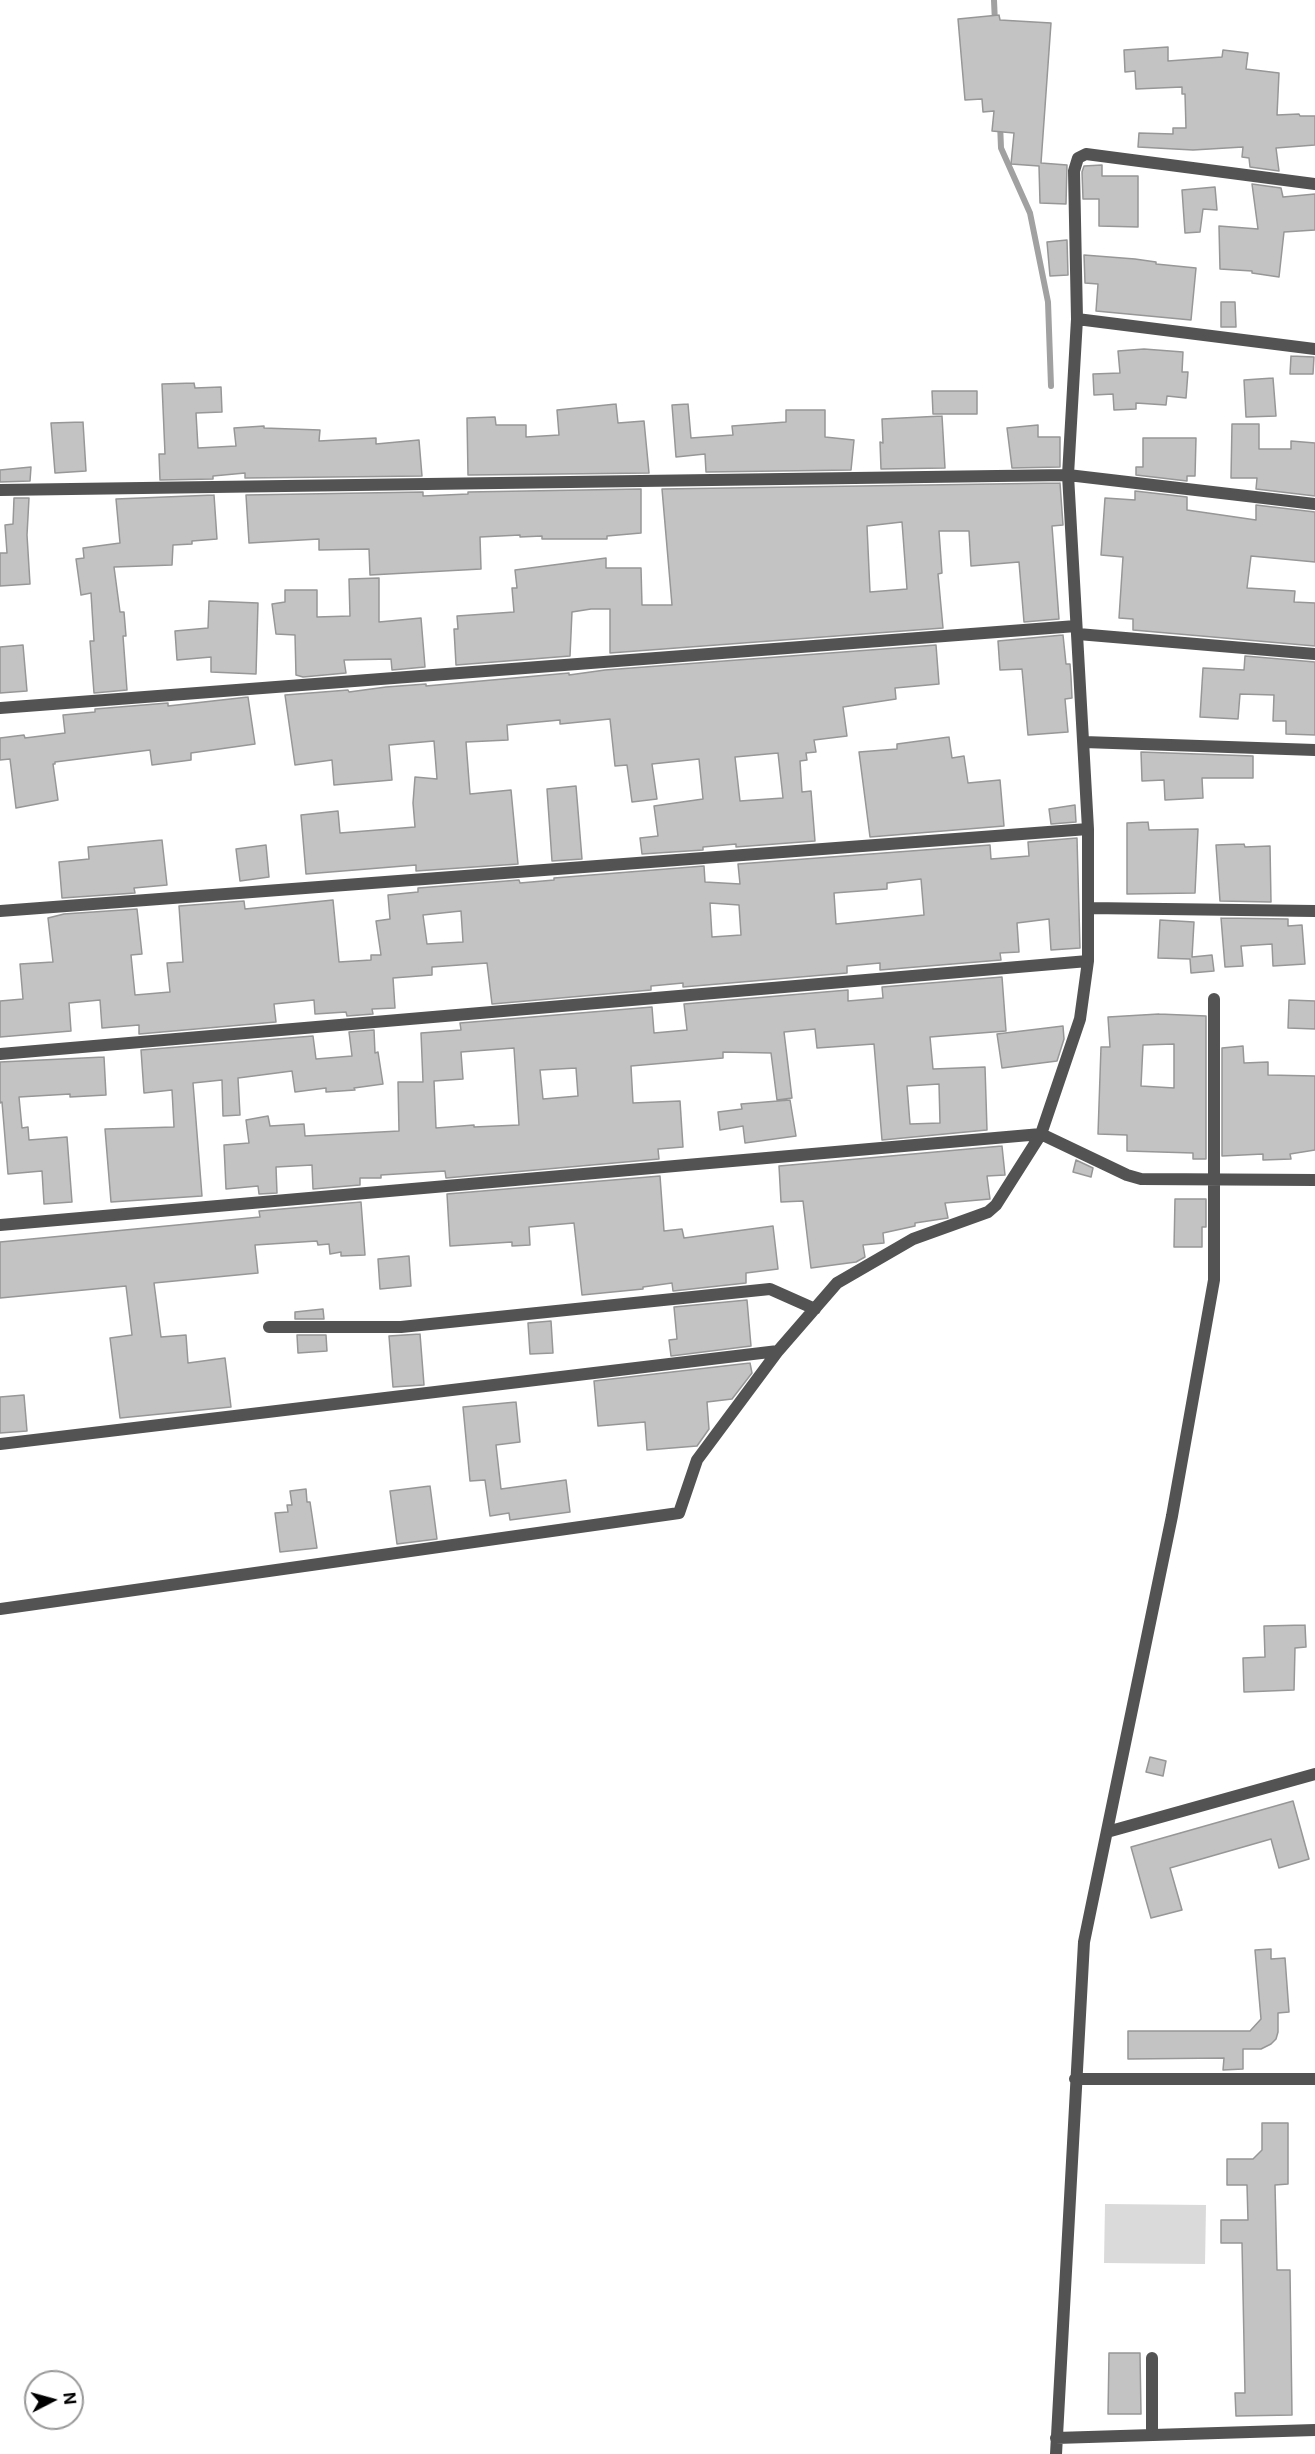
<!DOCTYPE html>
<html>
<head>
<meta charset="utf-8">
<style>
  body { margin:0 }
  #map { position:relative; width:1315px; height:2454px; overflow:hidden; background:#fff; font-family:Inter,sans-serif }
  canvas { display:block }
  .north { position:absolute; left:24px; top:2370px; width:60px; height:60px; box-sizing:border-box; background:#fff; border:2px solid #999; border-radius:50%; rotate:84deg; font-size:16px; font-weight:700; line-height:24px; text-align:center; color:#000 }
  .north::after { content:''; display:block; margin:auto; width:21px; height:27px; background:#000; clip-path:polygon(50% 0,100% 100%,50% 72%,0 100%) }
</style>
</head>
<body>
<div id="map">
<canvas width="1315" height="2454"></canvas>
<div class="north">N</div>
</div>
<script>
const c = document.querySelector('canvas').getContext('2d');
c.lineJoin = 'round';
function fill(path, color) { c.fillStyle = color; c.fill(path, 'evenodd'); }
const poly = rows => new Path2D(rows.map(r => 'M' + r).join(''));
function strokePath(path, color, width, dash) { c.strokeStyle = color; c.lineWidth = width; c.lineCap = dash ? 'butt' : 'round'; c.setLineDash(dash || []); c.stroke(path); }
fill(poly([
  [1105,2204,1206,2205,1205,2264,1104,2263]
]), '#dadada');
strokePath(poly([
  [994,0,995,23],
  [1000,123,1001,148,1030,213,1048,302,1051,386]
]), '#a1a1a1', 6);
const building = poly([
  [999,15,1000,20,1051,23,1041,163,1067,165,1066,204,1040,203,1039,166,1011,164,1014,133,992,131,994,111,983,112,982,99,965,100,958,19,999,15],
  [1168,47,1168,61,1222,57,1223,50,1248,53,1246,69,1279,73,1277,115,1299,114,1300,116,1315,116,1315,145,1276,148,1279,171,1250,167,1249,158,1242,157,1243,147,1193,150,1138,147,1139,133,1173,134,1173,128,1186,128,1185,94,1182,94,1182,87,1136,89,1135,71,1125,72,1124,50,1168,47],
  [1102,165,1102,176,1138,176,1138,227,1099,226,1099,199,1083,199,1082,172,1084,166,1102,165],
  [1252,184,1281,188,1283,197,1315,194,1315,230,1284,232,1279,277,1252,273,1252,271,1220,269,1219,226,1258,229,1252,184],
  [1215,187,1217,210,1203,209,1200,232,1185,233,1182,190,1215,187],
  [1067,240,1068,275,1050,276,1047,242,1067,240],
  [1084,255,1135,259,1156,262,1156,264,1196,268,1191,320,1096,311,1098,284,1085,283,1084,255],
  [1221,302,1235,302,1236,327,1221,327,1221,302],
  [1144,349,1183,352,1182,372,1188,372,1186,398,1167,396,1166,405,1136,403,1136,409,1114,410,1113,394,1094,395,1093,374,1120,373,1118,351,1144,349],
  [1291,356,1314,357,1313,374,1290,374,1291,356],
  [1273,378,1276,416,1246,417,1244,380,1273,378],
  [194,383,195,388,221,387,222,412,196,413,198,448,236,446,234,428,264,426,264,428,320,430,319,441,376,438,376,444,419,440,422,476,245,478,245,473,213,476,213,479,160,480,159,454,165,454,162,384,194,383],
  [932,391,977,391,977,414,933,414,932,391],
  [616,404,618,423,644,421,649,473,468,475,467,418,495,417,496,425,526,425,526,437,559,435,557,410,616,404],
  [688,404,691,438,733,435,732,426,786,422,786,410,825,410,825,437,854,440,851,470,706,472,705,454,676,457,672,405,688,404],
  [942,416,945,468,881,469,880,442,883,443,882,419,942,416],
  [83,422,86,471,55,473,51,423,83,422],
  [1232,424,1259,424,1259,449,1291,449,1291,441,1315,443,1315,496,1256,489,1257,478,1231,478,1232,424],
  [1038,425,1038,437,1060,437,1060,467,1012,468,1007,428,1038,425],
  [1143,438,1196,438,1195,476,1187,476,1187,481,1136,475,1136,467,1143,467,1143,438],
  [31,467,30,481,0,482,0,470,31,467],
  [1060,483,1063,525,1052,526,1059,619,1024,622,1019,562,971,566,969,531,939,531,942,573,938,574,943,628,610,653,610,609,591,609,572,612,570,656,456,665,454,629,458,629,457,616,514,612,512,588,517,588,515,570,606,558,606,568,641,568,642,605,672,605,662,489,1060,483],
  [902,522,907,589,870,592,867,526,902,522],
  [641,489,641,533,607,536,607,539,542,539,542,536,520,537,520,535,480,537,481,569,370,575,369,549,319,550,319,539,249,543,246,495,423,492,423,496,468,494,468,492,641,489],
  [1135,491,1187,497,1187,510,1256,520,1256,505,1315,512,1315,562,1251,556,1247,588,1295,591,1294,602,1315,603,1315,646,1133,630,1133,619,1119,618,1123,557,1101,555,1105,498,1135,500,1135,491],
  [214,495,217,539,192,541,192,544,173,545,172,565,114,567,120,612,124,612,126,636,123,636,127,690,94,693,90,641,94,641,91,593,81,595,76,559,84,558,83,548,120,543,116,499,214,495],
  [14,498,29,498,27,535,30,584,0,586,0,553,7,553,5,525,13,524,14,498],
  [379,578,379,622,421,618,425,667,392,670,391,659,344,660,346,673,303,677,296,675,295,635,276,634,272,604,285,602,285,590,317,590,317,617,350,616,349,579,379,578],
  [209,601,258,603,256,674,211,672,211,657,177,660,175,631,208,628,209,601],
  [1063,635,1066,664,1070,664,1071,677,1072,698,1065,699,1068,732,1028,735,1022,669,1000,670,998,641,1063,635],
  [23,645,27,691,0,693,0,647,23,645],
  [936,645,939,684,895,688,896,699,843,707,847,736,814,740,816,752,806,753,807,760,800,761,802,792,811,791,815,841,736,847,736,844,703,847,703,850,642,854,640,838,658,836,654,806,703,799,699,759,652,764,657,799,632,802,627,765,615,766,610,719,560,724,560,720,507,725,508,740,466,742,470,794,511,790,518,864,416,871,416,865,306,874,301,815,338,811,340,833,415,827,413,803,415,777,437,779,434,741,389,745,392,780,334,785,332,760,295,765,285,695,348,690,349,692,386,687,426,684,426,686,569,673,569,675,605,670,936,645],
  [778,753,783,798,740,801,735,757,778,753],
  [1245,656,1315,662,1315,735,1286,734,1286,721,1273,721,1274,695,1240,694,1238,719,1200,717,1203,668,1244,670,1245,656],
  [248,697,255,744,191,753,191,760,152,765,150,750,55,762,55,764,53,764,58,800,16,808,10,759,0,760,0,738,24,735,25,738,65,733,63,715,95,712,95,709,168,703,168,706,248,697],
  [949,737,952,758,964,756,968,783,1000,780,1004,826,870,837,859,752,897,749,897,744,949,737],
  [1141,752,1253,756,1253,778,1202,778,1203,798,1165,800,1164,780,1142,781,1141,752],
  [576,786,582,859,552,861,547,789,576,786],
  [1075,805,1076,822,1051,824,1049,809,1075,805],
  [1148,822,1149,830,1198,829,1195,893,1127,894,1127,823,1148,822],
  [1077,838,1080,948,1051,950,1049,919,1017,923,1019,952,1000,953,1001,960,880,970,880,963,847,966,847,973,683,987,683,983,651,986,651,990,492,1004,487,963,432,967,432,975,393,978,395,1008,372,1009,373,1014,347,1016,346,1012,315,1014,314,1000,274,1004,276,1022,139,1034,139,1025,102,1028,100,1000,69,1003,71,1031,0,1037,0,1001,23,999,20,964,53,962,48,918,64,914,137,909,142,954,131,955,135,995,170,992,167,963,183,962,179,906,244,901,245,909,333,900,339,962,371,960,371,955,381,955,376,921,390,919,388,895,418,892,418,888,519,880,520,883,554,880,554,878,704,866,705,882,740,884,738,864,990,845,991,859,1029,856,1028,842,1077,838],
  [921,879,924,915,836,924,834,893,887,889,887,883,921,879],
  [710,903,739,905,741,935,712,937,710,903],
  [461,911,463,942,427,944,423,915,461,911],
  [162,840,167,885,134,888,135,893,62,898,59,862,89,859,88,847,162,840],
  [1244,844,1245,847,1270,846,1271,902,1220,901,1216,845,1244,844],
  [266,845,269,877,240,881,236,849,266,845],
  [1221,918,1288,919,1288,926,1302,925,1305,964,1273,966,1272,944,1241,946,1243,966,1225,967,1221,918],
  [1160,920,1194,922,1192,957,1212,955,1214,971,1191,973,1190,959,1158,958,1160,920],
  [1002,977,1006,1031,930,1037,933,1069,985,1067,987,1130,882,1140,874,1044,817,1048,815,1029,784,1032,792,1098,777,1100,771,1053,723,1052,723,1058,631,1066,633,1103,680,1101,683,1147,658,1149,659,1159,446,1178,445,1171,381,1175,381,1178,360,1178,360,1185,313,1189,312,1165,276,1167,277,1193,259,1194,258,1186,226,1189,224,1145,249,1143,246,1120,268,1116,270,1126,304,1124,305,1136,399,1131,398,1082,423,1082,421,1033,461,1030,460,1023,652,1007,654,1033,687,1030,684,1004,848,990,848,1001,883,998,882,987,1002,977],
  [514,1048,519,1125,474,1127,474,1125,436,1128,434,1081,463,1079,461,1052,514,1048],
  [576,1068,578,1096,543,1099,540,1070,576,1068],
  [939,1084,940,1123,910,1124,907,1086,939,1084],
  [1289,1000,1315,1001,1315,1029,1288,1028,1289,1000],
  [1159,1014,1206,1016,1206,1159,1193,1159,1193,1153,1127,1151,1127,1135,1098,1134,1101,1047,1110,1047,1108,1017,1159,1014],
  [1174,1044,1174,1088,1141,1086,1143,1045,1174,1044],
  [1063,1026,1064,1039,1057,1061,1002,1068,997,1034,1063,1026],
  [374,1030,375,1053,378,1052,383,1084,354,1088,355,1090,326,1092,326,1088,295,1092,292,1071,238,1078,240,1115,223,1116,222,1080,193,1083,202,1196,111,1202,105,1129,174,1127,172,1090,144,1093,141,1050,313,1036,316,1059,352,1056,349,1032,374,1030],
  [1243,1046,1244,1063,1268,1062,1268,1075,1315,1076,1315,1150,1290,1154,1291,1159,1263,1160,1263,1154,1222,1156,1222,1048,1243,1046],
  [104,1057,106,1095,70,1097,70,1094,19,1097,22,1128,28,1127,29,1140,67,1137,72,1202,44,1204,42,1171,8,1174,2,1102,0,1103,0,1062,104,1057],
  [790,1100,796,1136,745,1143,743,1126,720,1130,718,1112,742,1109,741,1104,790,1100],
  [1002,1146,1005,1175,987,1176,990,1199,945,1203,948,1218,915,1223,915,1226,883,1233,884,1243,863,1245,865,1257,856,1262,811,1268,803,1201,781,1202,779,1166,1002,1146],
  [1076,1160,1093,1168,1091,1177,1073,1172,1076,1160],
  [660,1176,664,1231,682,1229,684,1238,773,1226,778,1269,746,1273,746,1283,673,1291,672,1283,643,1287,643,1289,582,1295,574,1223,529,1227,530,1245,512,1246,512,1242,450,1246,447,1194,660,1176],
  [1175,1199,1206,1199,1206,1227,1202,1227,1202,1247,1174,1247,1175,1199],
  [361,1202,365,1255,341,1256,341,1252,330,1254,329,1244,318,1245,317,1241,255,1245,258,1273,154,1283,161,1337,186,1335,188,1363,225,1358,231,1407,120,1418,110,1338,132,1335,126,1286,0,1298,0,1242,260,1217,259,1211,361,1202],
  [409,1256,411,1286,380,1289,378,1259,409,1256],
  [747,1300,751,1346,671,1356,669,1340,677,1339,674,1307,747,1300],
  [323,1309,324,1319,295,1319,295,1312,323,1309],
  [551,1321,553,1353,530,1354,528,1323,551,1321],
  [420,1334,424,1385,393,1387,389,1336,420,1334],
  [297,1335,326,1335,327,1351,298,1353,297,1335],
  [750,1363,752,1373,732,1399,707,1402,709,1429,697,1446,647,1450,645,1422,598,1426,594,1381,750,1363],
  [24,1395,27,1431,0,1433,0,1397,24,1395],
  [516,1402,520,1442,496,1445,501,1489,566,1480,570,1512,510,1520,509,1513,490,1516,485,1480,470,1481,463,1407,516,1402],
  [430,1486,437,1539,397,1544,390,1491,430,1486],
  [306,1489,307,1502,310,1502,317,1548,280,1552,275,1513,288,1512,287,1505,292,1505,290,1491,306,1489],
  [1305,1625,1306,1647,1295,1648,1294,1690,1244,1692,1243,1658,1265,1657,1264,1626,1305,1625],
  [1150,1757,1166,1761,1163,1776,1146,1772,1150,1757],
  [1293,1801,1309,1859,1279,1868,1271,1839,1170,1868,1182,1910,1151,1918,1131,1847,1293,1801],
  [1271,1949,1271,1959,1285,1958,1289,2012,1278,2013,1278,2032,1276,2039,1271,2044,1261,2049,1243,2049,1243,2069,1223,2070,1224,2058,1128,2059,1128,2031,1250,2031,1261,2019,1255,1950,1271,1949],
  [1262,2123,1288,2123,1288,2184,1275,2185,1277,2270,1290,2270,1292,2415,1236,2416,1235,2393,1245,2393,1242,2243,1221,2243,1221,2220,1248,2220,1247,2185,1227,2185,1227,2159,1253,2159,1262,2150,1262,2123],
  [1109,2353,1140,2353,1141,2414,1108,2414,1109,2353]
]);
fill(building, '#c3c3c3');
strokePath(building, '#979797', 1.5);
strokePath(poly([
  [1077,319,1315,349],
  [0,490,1068,475,1315,504],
  [1078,634,1315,654],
  [0,708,1076,626],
  [1084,742,1315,750],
  [1089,908,1315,911],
  [0,911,1088,829],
  [0,1054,1088,961],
  [0,1225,1041,1134,1127,1175,1141,1179,1315,1180],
  [269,1327,401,1327,770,1289,815,1309],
  [0,1444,778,1351],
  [0,1609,679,1513,697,1460,778,1351,837,1283,913,1239,988,1212,996,1205,1041,1134,1080,1019,1088,961,1088,829,1068,475,1077,319,1074,171,1078,158,1086,154,1315,184],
  [1107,1832,1315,1774],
  [1075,2079,1315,2079],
  [1152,2358,1152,2435],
  [1056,2438,1315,2430],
  [1056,2454,1084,1942,1172,1516,1214,1280,1214,999]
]), '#535353', 12);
</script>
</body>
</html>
